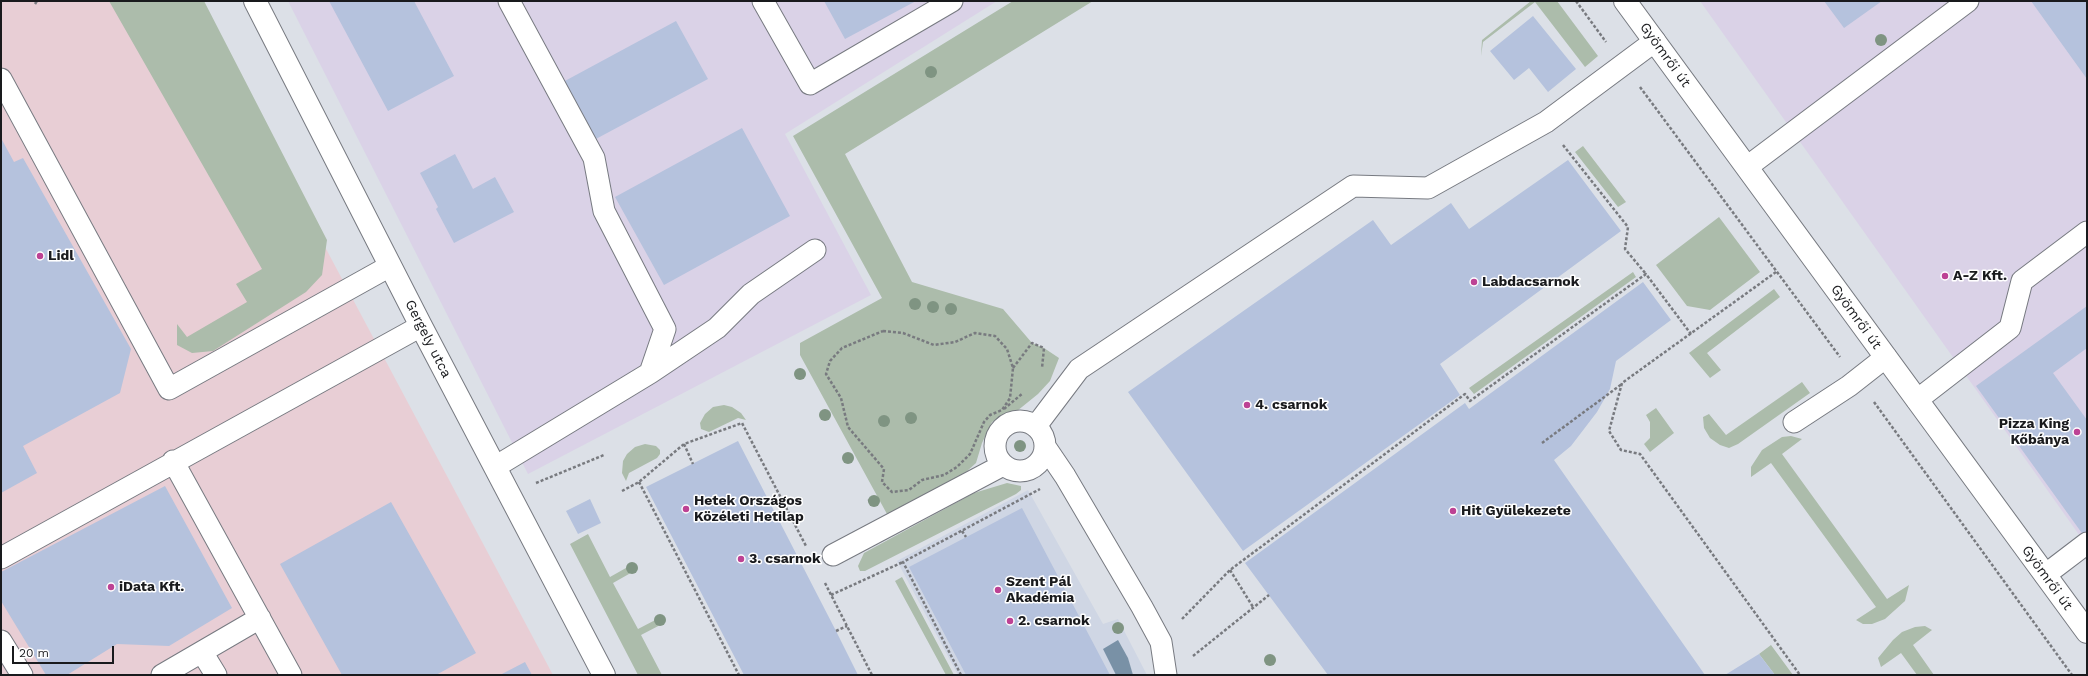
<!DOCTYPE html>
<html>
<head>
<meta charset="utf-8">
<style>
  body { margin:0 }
  #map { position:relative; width:2088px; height:676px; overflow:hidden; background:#dce0e7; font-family:"Work Sans",sans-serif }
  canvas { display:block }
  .frame { position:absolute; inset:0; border:2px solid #191a1d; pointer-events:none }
  .scale { position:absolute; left:12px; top:646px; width:102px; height:18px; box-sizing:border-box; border:2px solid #191a1d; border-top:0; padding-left:5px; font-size:12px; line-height:14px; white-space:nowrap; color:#191a1d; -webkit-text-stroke:3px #fff; paint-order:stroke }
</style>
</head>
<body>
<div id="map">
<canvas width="2088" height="676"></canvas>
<div class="frame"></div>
<div class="scale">20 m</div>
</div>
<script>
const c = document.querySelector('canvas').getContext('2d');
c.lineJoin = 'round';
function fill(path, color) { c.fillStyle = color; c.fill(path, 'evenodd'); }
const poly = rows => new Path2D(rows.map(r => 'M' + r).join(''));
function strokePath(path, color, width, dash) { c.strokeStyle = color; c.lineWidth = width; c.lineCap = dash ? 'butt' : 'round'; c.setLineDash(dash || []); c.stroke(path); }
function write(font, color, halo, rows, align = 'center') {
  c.font = font + ' "Work Sans",sans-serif'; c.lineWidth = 3; c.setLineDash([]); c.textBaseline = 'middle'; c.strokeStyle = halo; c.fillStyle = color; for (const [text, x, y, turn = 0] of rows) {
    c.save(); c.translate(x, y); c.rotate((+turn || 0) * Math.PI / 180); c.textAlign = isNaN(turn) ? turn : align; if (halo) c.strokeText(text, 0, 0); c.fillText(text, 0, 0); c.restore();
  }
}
fill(poly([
  [1,1,194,1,553,675,1,675]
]), '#e8ced5');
fill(poly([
  [288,1,997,1,785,134,871,295,528,474],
  [1700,1,2087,1,2087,546]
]), '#dad2e7');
fill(poly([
  [1028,490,1103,624,1118,619,1147,675,958,675,897,561]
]), '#cfd6e4');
fill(poly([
  [109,1,204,1,327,240,322,275,306,292,213,351,192,353,177,345,177,324,187,337,247,302,236,284,262,269],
  [1013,1,1093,1,845,154,912,282,1003,309,1032,343,1044,348,1059,358,1050,381,1038,394,1017,411,992,422,982,443,976,463,954,483,887,514,800,355,800,343,882,298,793,136],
  [1531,1,1557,1,1598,56,1585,67,1535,2,1483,42,1481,56,1482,40],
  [1583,146,1626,202,1618,207,1575,152],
  [1719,217,1760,272,1710,310,1687,306,1656,265],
  [1633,272,1636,277,1474,394,1469,388],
  [1774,289,1780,297,1707,353,1721,370,1710,378,1689,353],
  [1802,382,1810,393,1738,444,1729,448,1720,445,1710,438,1704,428,1703,417,1709,414,1726,435],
  [724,405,732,407,741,413,746,420,738,418,709,432,701,429,700,423,705,414,713,407],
  [1656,408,1674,433,1650,452,1644,444,1650,438,1650,422,1646,415],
  [1791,436,1802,439,1782,454,1887,599,1909,585,1905,601,1885,619,1872,624,1863,624,1856,620,1876,607,1771,463,1751,477,1751,467,1762,450,1782,437],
  [645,444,656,446,660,450,660,454,657,458,629,473,626,481,622,473,623,461,627,454,635,447],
  [1007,483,1021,486,1021,490,1016,494,865,571,860,571,858,566,864,553,974,493],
  [588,534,610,577,633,564,636,570,613,583,638,629,661,617,664,623,641,635,662,675,638,675,570,544],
  [902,577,954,675,946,675,895,581],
  [1925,626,1932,630,1913,645,1934,675,1917,675,1901,653,1881,667,1878,658,1893,640,1902,632,1915,627],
  [1771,645,1793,675,1775,675,1759,654]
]), '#acbcab');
fill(poly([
  [1118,640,1128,658,1133,675,1116,675,1103,649]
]), '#7991a6');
fill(poly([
  [329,1,414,1,454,76,388,111],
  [824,1,916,1,845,39],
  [1824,1,1882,1,1844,28],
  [2031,1,2087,1,2087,79],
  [1533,16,1576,69,1548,92,1529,68,1514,80,1490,51],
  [676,21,708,79,594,140,563,82],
  [742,128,790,216,664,285,615,197],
  [1,138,14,162,23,158,131,349,120,393,23,446,37,473,1,493],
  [455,154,473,189,495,177,514,212,454,243,436,209,438,207,420,173],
  [1568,160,1621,231,1440,364,1460,395,1243,551,1128,392,1373,220,1391,245,1451,203,1469,229],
  [1643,282,1671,320,1616,361,1610,389,1597,412,1571,446,1554,460,1705,675,1328,675,1245,563,1465,403,1469,409],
  [2087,306,2087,348,2053,373,2087,420,2087,534,2084,536,1976,386],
  [738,441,836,631,858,675,744,675,646,487],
  [165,486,232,608,169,646,117,644,67,675,46,675,1,601,1,572],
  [590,499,601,523,578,534,566,511],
  [391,502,476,653,436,675,342,675,280,564],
  [1022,508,1110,675,966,675,909,567],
  [1759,654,1775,675,1725,675],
  [525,662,532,675,500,675]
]), '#b5c2dd');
const service = poly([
  [763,1,810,84,952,1],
  [1,79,169,389,390,266],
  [1747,167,1968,1],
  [650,373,717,328,751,294,815,250],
  [1917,400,2010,328,2022,281,2087,232],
  '995 446a25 25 0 1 1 50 0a25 25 0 1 1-50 0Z',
  [1794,422,1849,386,1886,357],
  [1036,426,1079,369,1353,186,1428,188,1546,122,1655,41],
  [1046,448,1065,476,1142,607,1161,642,1166,675],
  [173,461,291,675],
  [495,467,650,373,665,329,604,211,594,158,509,1],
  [833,555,1003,465],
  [1,558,421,326],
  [2045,575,2087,543],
  [1,641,22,675],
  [202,652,216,675],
  [162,675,260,618]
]);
const minor = poly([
  [255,1,421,326,604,675]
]);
const tertiary = poly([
  [1625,1,2087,632]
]);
strokePath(service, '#777a81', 23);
strokePath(minor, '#777a81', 24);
strokePath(tertiary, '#777a81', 24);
strokePath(poly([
  [1576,1,1606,42],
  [35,4,37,1],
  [1640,87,1840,357],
  [1563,145,1628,227,1625,249,1646,274],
  [1776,272,1622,383,1609,431,1621,450,1640,454,1800,675],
  [883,331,903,333,934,345,955,342,975,333,995,336,1007,349,1013,368,1010,398,1002,410,990,415,984,422,970,454,957,467,944,475,922,480,909,490,892,492,882,482,884,469,848,427,841,398,826,374,830,361,842,348,883,331],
  [1013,368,1032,343,1044,348,1042,368],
  [1874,402,2072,675],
  [1004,409,1023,393],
  [1542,443,1622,384],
  [684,444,693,464],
  [639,482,739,675],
  [536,483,604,455],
  [622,491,639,482,684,444,742,423,806,546],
  [868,501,874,499],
  [962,531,966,537],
  [1230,570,1253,607],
  [825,583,872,675],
  [831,595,903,562],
  [1182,619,1230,570,1465,394,1470,401,1646,274,1691,334],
  [836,631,847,626],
  [1193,656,1269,595],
  [961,675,903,562,1040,489]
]), '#787a7f', 2.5, [3, 2]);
strokePath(service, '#fff', 21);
strokePath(minor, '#fff', 22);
strokePath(tertiary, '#fff', 22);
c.fillStyle = '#7f9482';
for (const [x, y] of [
  [1881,40],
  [931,72],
  [915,304],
  [933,307],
  [951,309],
  [800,374],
  [825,415],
  [911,418],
  [884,421],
  [1020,446],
  [848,458],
  [874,501],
  [632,568],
  [660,620],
  [1118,628],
  [1270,660]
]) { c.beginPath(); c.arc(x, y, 6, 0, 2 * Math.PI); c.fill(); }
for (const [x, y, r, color] of [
  [40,256,4,"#bd4294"],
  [1945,276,4,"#bd4294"],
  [1474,282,4,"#bd4294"],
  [1247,405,4,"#bd4294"],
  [2077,432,4,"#bd4294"],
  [686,509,4,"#bd4294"],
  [1453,511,4,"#bd4294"],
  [741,559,4,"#bd4294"],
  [111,587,4,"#bd4294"],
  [998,590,4,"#bd4294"],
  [1010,621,4,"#bd4294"]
]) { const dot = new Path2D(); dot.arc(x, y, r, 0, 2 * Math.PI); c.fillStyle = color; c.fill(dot); strokePath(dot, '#fff', 1.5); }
write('14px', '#191a1d', '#fff', [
  ["Gyömrői út",1665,55,54],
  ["Gyömrői út",1856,317,54],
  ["Gergely utca",428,339,63],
  ["Gyömrői út",2047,578,54]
]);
write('bold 14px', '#191a1d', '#fff', [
  ["Lidl",48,256],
  ["A-Z Kft.",1953,276],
  ["Labdacsarnok",1482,282],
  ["4. csarnok",1255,405],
  ["Pizza King",2069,424,"right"],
  ["Kőbánya",2069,440,"right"],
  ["Hetek Országos",694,501],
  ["Közéleti Hetilap",694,517],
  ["Hit Gyülekezete",1461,511],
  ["3. csarnok",749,559],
  ["Szent Pál",1006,582],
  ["Akadémia",1006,598],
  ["iData Kft.",119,587],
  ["2. csarnok",1018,621]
], 'left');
</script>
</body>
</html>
